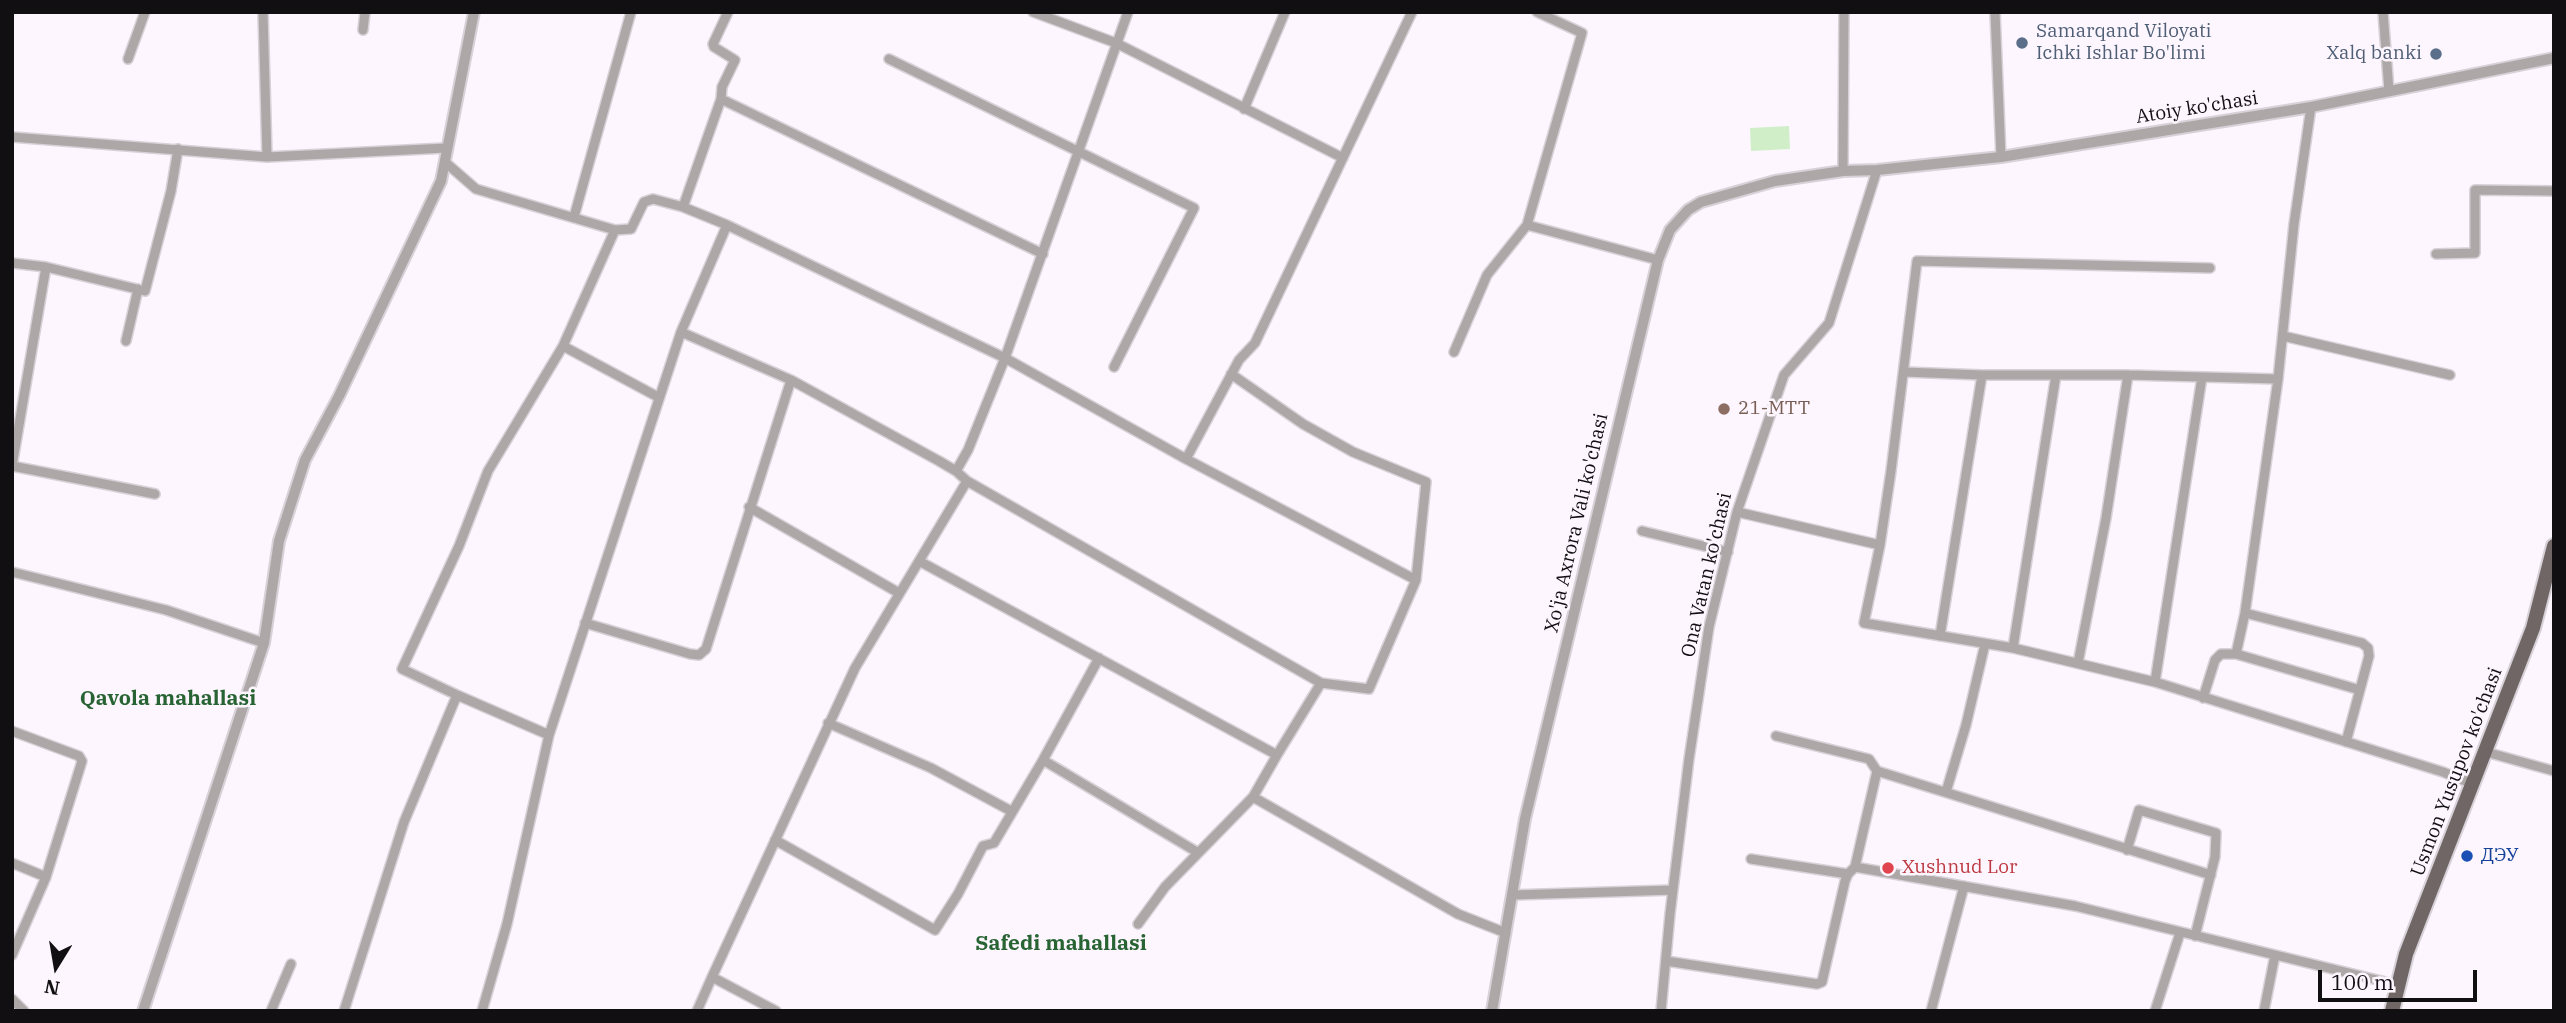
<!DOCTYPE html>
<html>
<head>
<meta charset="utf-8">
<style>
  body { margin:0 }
  #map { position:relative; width:2566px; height:1023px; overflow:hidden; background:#fdf6fe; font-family:"IBM Plex Serif",serif }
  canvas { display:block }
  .frame { position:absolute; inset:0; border:14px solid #120f12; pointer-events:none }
  .north { position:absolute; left:21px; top:932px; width:70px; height:70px; -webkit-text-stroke:5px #fdf6fe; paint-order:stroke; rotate:191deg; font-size:19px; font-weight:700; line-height:28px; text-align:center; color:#120f12 }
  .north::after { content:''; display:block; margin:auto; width:24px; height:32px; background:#120f12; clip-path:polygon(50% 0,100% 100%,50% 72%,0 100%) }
  .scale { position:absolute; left:2318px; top:970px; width:159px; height:32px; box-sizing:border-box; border:4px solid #120f12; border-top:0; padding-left:9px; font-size:21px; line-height:24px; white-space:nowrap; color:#120f12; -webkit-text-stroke:5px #fdf6fe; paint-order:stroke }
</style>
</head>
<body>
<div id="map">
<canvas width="2566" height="1023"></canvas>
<div class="frame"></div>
<div class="north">N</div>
<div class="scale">100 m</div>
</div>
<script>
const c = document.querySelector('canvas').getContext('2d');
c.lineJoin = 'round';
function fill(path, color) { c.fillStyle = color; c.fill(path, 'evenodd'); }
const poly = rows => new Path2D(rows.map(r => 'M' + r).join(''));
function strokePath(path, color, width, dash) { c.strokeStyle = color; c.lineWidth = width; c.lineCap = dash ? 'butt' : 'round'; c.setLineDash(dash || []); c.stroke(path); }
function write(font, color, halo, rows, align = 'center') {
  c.font = font + ' "IBM Plex Serif",serif'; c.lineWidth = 5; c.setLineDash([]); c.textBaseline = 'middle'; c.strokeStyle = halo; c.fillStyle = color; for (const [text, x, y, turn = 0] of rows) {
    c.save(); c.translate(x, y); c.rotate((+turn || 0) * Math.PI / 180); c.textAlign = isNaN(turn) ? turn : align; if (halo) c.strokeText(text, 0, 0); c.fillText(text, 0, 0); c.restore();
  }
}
fill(poly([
  [1789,126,1790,149,1751,151,1750,128]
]), '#d0efc9');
const minor = poly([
  [263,12,267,157],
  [1033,12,1116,43,1343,158],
  [1537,12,1582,33,1527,225,1658,260],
  [1995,12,2001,157],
  [2383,12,2389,91],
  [363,30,365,12],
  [128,59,145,12],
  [889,59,1194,208,1114,367],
  [721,99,722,87,735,60,714,47,713,44,728,12],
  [2311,107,2294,224,2278,379,2245,613,2236,654,2360,690],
  [1244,109,1285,12],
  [12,137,267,157,446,148],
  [445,162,476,189,615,230,631,229,644,202,653,199,683,207,727,225,1005,358,1186,459,1416,580,1369,689,1321,683],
  [1843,171,1844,12],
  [683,207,721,99,1043,254],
  [574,217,631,12],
  [2436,254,2475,253,2475,190,2554,191],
  [12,263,46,267,12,466],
  [46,267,145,291,171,191,178,149],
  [2210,268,1917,261,1891,471,1880,545,1864,623,2013,648,2155,682,2443,772,2473,784],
  [681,332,727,225],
  [2283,336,2450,375],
  [126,341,138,289],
  [563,346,658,397],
  [1454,352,1487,275,1527,225],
  [1904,372,1982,375,2128,375,2278,379],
  [1231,374,1303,424,1353,452,1426,482,1416,580],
  [1186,459,1239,360,1255,343,1412,12],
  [12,466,155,494],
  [956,471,968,450,1005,358,1128,12],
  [967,481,1321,683,1277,755],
  [749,507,899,593],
  [1737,512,1880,545],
  [1642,531,1728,552],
  [919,561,1277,755,1253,797,1458,914,1506,933],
  [12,572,166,610,264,643],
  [2245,613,2362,643,2368,648,2369,656,2346,742],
  [585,623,690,654,699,655,706,649,791,380],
  [1940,636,1982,375],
  [2013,648,2056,375],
  [2078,663,2106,518,2128,375],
  [2155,682,2202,377],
  [457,695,549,735,681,332,791,380,939,461,956,471,967,481,855,668,712,977],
  [2203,698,2215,660,2221,654,2236,654],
  [828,723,931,768,1011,811],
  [12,731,79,756,82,761,46,877,12,955],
  [1776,736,1869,759,1877,771],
  [2486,752,2554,771],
  [1043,760,1197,852],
  [1946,792,1966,725,1985,644],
  [775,840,935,930,958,894,983,846,994,843,1043,760,1099,658],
  [2127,850,2139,810,2216,833,2215,857,2195,936],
  [1751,859,1848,874],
  [12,863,46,877],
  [1855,867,1877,771,2211,875],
  [1512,895,1673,890],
  [1138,924,1165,887,1253,797],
  [1666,961,1817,984,1822,982,1845,881,1848,874,1855,867,2075,906,2398,985],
  [12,999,24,1011],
  [271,1011,291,964],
  [344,1011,404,822,457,695,402,669,459,546,488,471,563,346,615,230],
  [482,1011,507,924,549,735],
  [697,1011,712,977,776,1011],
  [1661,1011,1670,914,1689,759,1709,627,1737,512,1784,375,1829,323,1877,170],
  [1931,1011,1964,886],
  [2155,1011,2180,933],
  [2264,1011,2275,955]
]);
const tertiary = poly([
  [143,1011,264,643,279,541,305,460,339,396,441,181,474,12],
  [1492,1011,1525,819,1658,260,1670,230,1688,210,1701,202,1775,181,1843,171,1877,170,2001,157,2311,107,2554,58]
]);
const primary = poly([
  [2392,1011,2406,954,2533,628,2554,546]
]);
strokePath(minor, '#d7d1d8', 12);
strokePath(tertiary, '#d7d1d8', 14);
strokePath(primary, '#d7d1d8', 18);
strokePath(minor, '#ada8a7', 9);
strokePath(tertiary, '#ada8a7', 10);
strokePath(primary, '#6f6665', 14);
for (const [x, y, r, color] of [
  [2022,43,7,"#5c6f8a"],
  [2436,54,7,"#5c6f8a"],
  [1724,409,7,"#8d6e63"],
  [2467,856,7,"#1a4fb4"],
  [1888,868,7,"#e0444e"]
]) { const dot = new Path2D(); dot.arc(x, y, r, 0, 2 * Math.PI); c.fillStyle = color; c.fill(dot); strokePath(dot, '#fdf6fe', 2.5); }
write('19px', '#4e5e75', '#fdf6fe', [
  ["Samarqand Viloyati",2036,32],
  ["Ichki Ishlar Bo'limi",2036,54],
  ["Xalq banki",2422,54,"right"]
], 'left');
write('19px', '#120f12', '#fdf6fe', [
  ["Atoiy ko'chasi",2197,108,-9],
  ["Xo'ja Axrora Vali ko'chasi",1577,523,-77],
  ["Ona Vatan ko'chasi",1707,575,-77],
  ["Usmon Yusupov ko'chasi",2457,772,-69]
]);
write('19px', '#785e54', '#fdf6fe', [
  ["21-MTT",1738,409]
], 'left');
write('19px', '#164399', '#fdf6fe', [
  ["ДЭУ",2481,856]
], 'left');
write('19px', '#be3a42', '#fdf6fe', [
  ["Xushnud Lor",1902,868]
], 'left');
write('bold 21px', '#286433', '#fdf6fe', [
  ["Qavola mahallasi",168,699],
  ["Safedi mahallasi",1061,944]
]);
</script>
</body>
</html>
